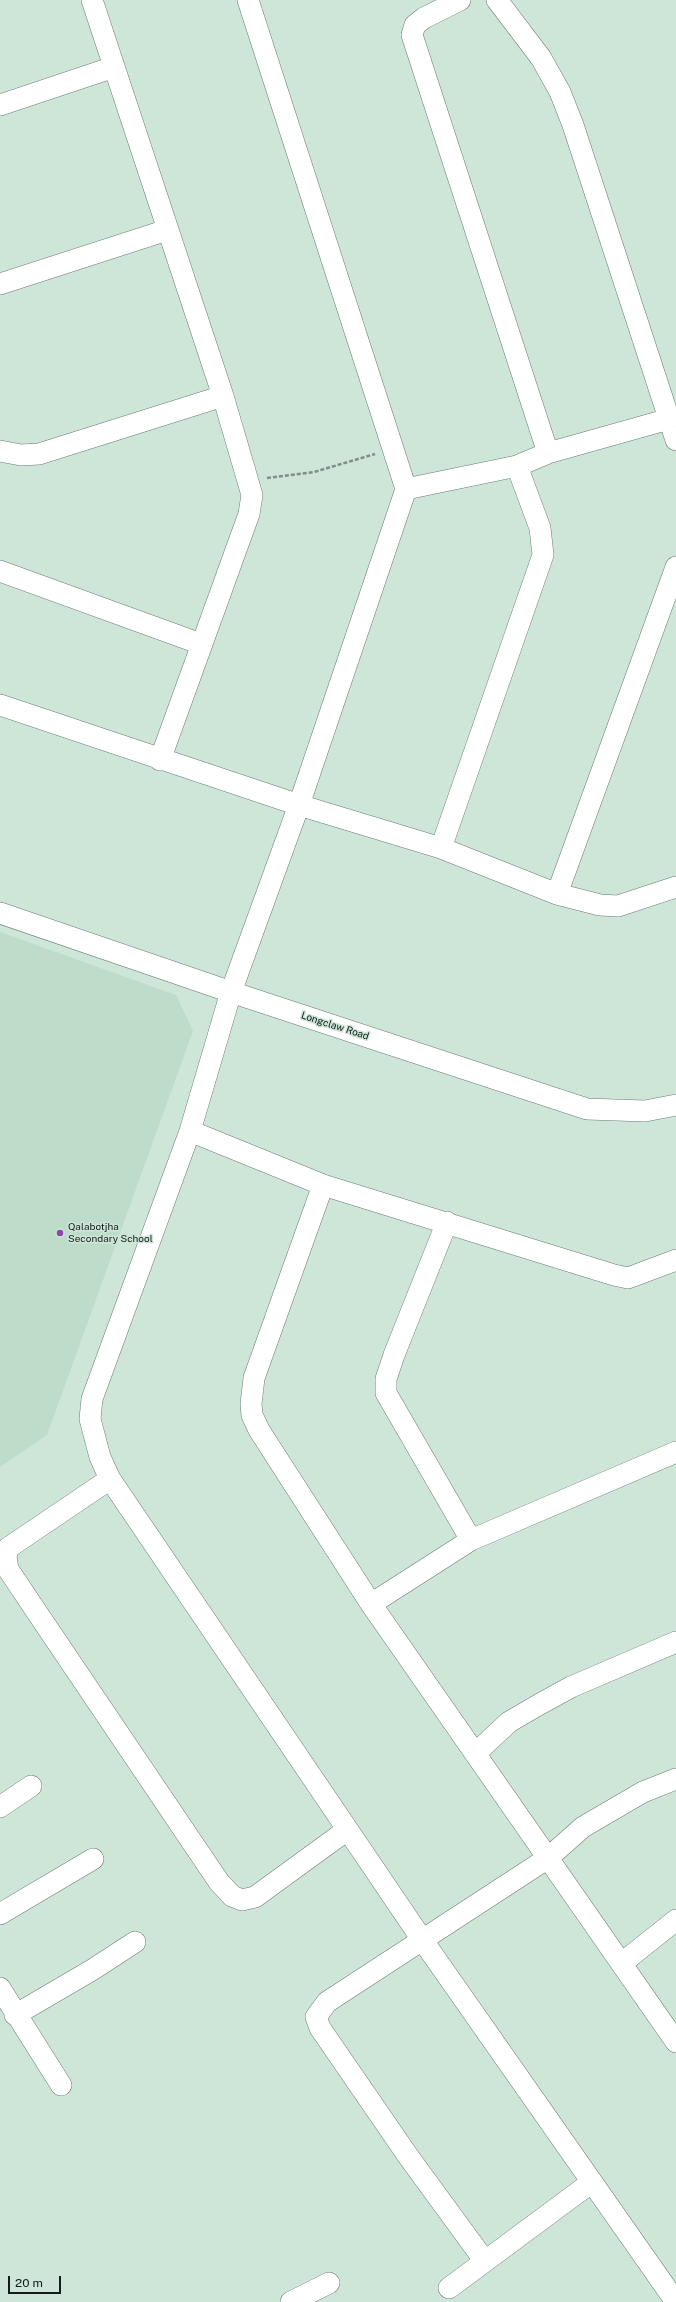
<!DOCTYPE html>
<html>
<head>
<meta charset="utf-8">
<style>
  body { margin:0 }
  #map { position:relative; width:676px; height:2302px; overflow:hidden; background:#cee6d8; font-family:"Public Sans",sans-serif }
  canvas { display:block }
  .scale { position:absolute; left:8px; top:2276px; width:53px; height:18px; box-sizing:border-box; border:2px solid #131c17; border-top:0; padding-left:5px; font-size:12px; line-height:14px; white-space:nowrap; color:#131c17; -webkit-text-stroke:3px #cee6d8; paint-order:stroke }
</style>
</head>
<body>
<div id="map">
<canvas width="676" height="2302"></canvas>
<div class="scale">20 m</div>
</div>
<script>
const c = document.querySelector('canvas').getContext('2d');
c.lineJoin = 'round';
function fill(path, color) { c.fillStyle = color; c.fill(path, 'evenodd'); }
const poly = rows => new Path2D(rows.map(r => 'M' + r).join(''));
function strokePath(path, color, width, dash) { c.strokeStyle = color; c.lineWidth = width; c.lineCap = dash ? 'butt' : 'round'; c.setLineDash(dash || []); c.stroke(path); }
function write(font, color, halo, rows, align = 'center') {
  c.font = font + ' "Public Sans",sans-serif'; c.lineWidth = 3; c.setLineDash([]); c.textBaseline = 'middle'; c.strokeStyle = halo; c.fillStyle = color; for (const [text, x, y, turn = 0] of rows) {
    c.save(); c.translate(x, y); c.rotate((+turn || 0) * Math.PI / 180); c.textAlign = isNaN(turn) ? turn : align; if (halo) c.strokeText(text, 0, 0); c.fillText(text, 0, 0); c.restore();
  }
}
fill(poly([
  [0,932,176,995,193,1031,47,1435,0,1467]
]), '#bddcca');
const street = poly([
  [92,0,223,396,252,495,249,514,160,760],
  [248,0,406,489,299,805,231,992,190,1131,92,1399,90,1419,100,1457,110,1479,421,1938,676,2302],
  [460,0,424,18,415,25,412,35,548,453],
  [497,0,541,58,560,92,573,125,676,440],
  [0,105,114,67],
  [0,284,167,230],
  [0,451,21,455,39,454,223,396],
  [517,466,548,453,669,419],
  [406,489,517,466,540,528,543,555,441,848],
  [0,571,201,644],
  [0,705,299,805,441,848,557,894,600,905,618,906,676,887],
  [557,894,676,567],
  [0,913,231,992,587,1109,645,1111,676,1105],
  [190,1131,323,1185,614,1275,628,1278,676,1260],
  [323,1185,254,1378,251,1404,252,1415,259,1430,371,1604,676,2042],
  [447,1222,394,1355,386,1379,386,1393,471,1540],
  [110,1479,8,1548,6,1557,8,1569,34,1608,219,1882,232,1896,242,1900,255,1897,347,1830],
  [371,1604,471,1540,676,1452],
  [476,1753,509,1722,540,1704,571,1687,676,1642],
  [0,1807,31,1786],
  [0,1914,93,1859],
  [622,1963,676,1920],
  [0,1988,61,2085],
  [15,2015,92,1970,135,1942],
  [484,2260,408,2156,320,2028,316,2017,327,2002,548,1858,583,1827,643,1792,676,1779],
  [449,2288,592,2182],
  [291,2302,329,2283]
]);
strokePath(street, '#687d71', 22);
strokePath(poly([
  [267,478,314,472,375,454]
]), '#7e8f85', 2.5, [4, 2]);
strokePath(street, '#fff', 21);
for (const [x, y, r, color] of [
  [60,1233,4,"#9043b3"]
]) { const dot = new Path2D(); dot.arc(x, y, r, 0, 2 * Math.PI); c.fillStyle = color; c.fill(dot); strokePath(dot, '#cee6d8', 1.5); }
write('10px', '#131c17', '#cee6d8', [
  ["Longclaw Road",335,1026,18]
]);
write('10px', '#131c17', '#cee6d8', [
  ["Qalabotjha",68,1227],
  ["Secondary School",68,1239]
], 'left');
</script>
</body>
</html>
